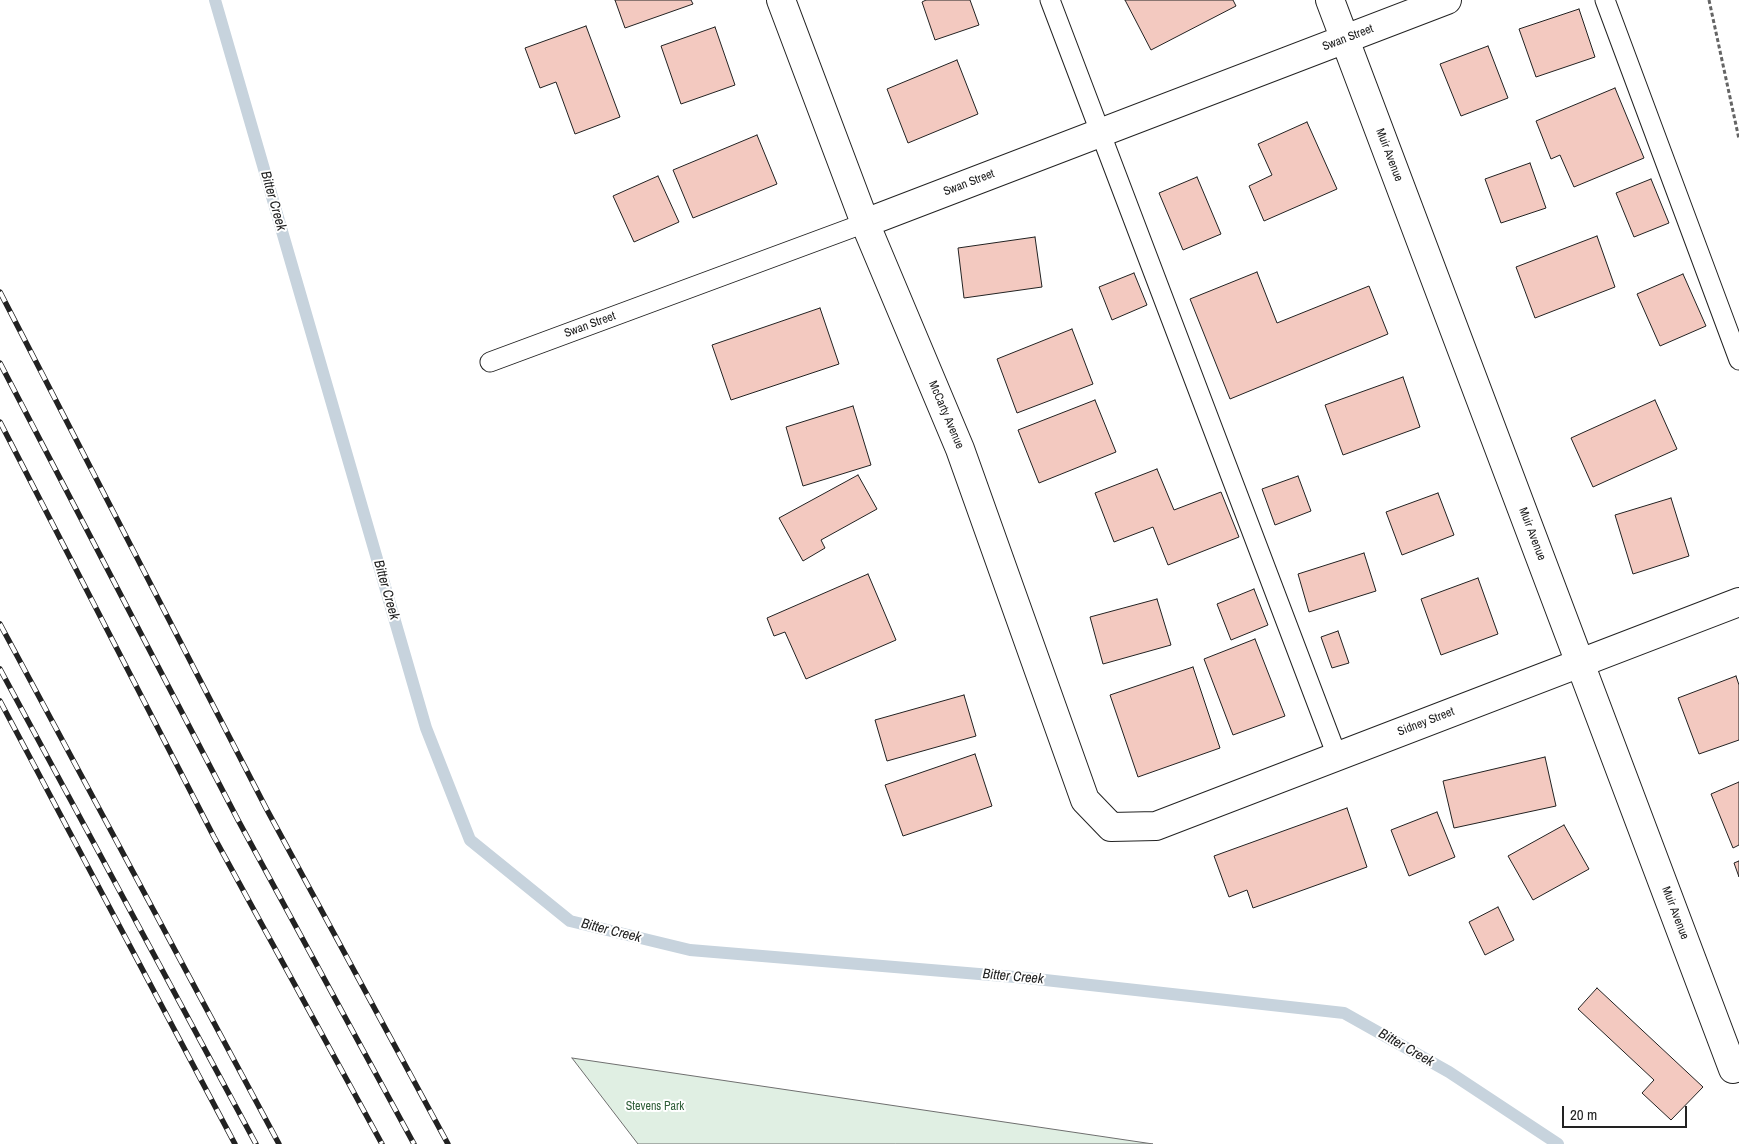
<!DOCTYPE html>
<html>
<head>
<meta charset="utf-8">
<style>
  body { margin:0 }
  #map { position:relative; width:1739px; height:1144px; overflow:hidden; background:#fff; font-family:"Archivo Narrow",sans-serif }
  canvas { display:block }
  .scale { position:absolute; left:1562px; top:1106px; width:125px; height:22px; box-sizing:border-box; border:2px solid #222; border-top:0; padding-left:6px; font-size:15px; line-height:18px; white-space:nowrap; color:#222; -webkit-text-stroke:4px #fff; paint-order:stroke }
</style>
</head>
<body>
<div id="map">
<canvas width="1739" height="1144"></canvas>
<div class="scale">20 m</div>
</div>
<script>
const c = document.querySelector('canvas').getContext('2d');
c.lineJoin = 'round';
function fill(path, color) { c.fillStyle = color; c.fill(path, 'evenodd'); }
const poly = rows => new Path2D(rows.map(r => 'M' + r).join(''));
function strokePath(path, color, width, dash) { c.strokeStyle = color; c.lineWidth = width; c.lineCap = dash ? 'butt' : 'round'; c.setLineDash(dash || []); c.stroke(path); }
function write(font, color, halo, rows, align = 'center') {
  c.font = font + ' "Archivo Narrow",sans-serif'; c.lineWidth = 4; c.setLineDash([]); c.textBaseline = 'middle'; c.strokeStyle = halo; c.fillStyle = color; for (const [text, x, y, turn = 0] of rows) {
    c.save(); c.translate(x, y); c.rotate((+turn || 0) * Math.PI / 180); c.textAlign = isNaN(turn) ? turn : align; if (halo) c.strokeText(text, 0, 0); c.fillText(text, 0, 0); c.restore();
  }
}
const green = poly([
  [572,1058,1153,1144,638,1144,572,1058]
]);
fill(green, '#e0efe3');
strokePath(green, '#6f6f6f', 1);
strokePath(poly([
  [215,0,426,728,470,840,570,921,690,950,1027,978,1344,1013,1449,1072,1558,1144]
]), '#c7d3dd', 12);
const building = poly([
  [615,0,691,0,693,4,625,28,615,0],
  [926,0,970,0,979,25,935,40,922,2,926,0],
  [1125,0,1233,0,1236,6,1151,50,1125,0],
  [1579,9,1595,57,1536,77,1519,29,1579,9],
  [586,26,620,117,575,134,556,82,540,88,525,48,586,26],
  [715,27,735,85,681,104,661,46,715,27],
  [1488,46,1508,98,1461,116,1440,64,1488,46],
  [957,60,978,114,908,143,887,89,957,60],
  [1615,88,1644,158,1574,187,1560,155,1551,159,1536,121,1615,88],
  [1307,122,1337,189,1264,221,1249,186,1272,175,1258,144,1307,122],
  [757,135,777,184,693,218,673,170,757,135],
  [1530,163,1546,208,1501,223,1485,179,1530,163],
  [658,176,679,222,634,242,613,196,658,176],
  [1197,177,1221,234,1183,250,1159,193,1197,177],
  [1651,179,1669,223,1634,237,1616,193,1651,179],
  [1597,236,1615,287,1535,318,1516,267,1597,236],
  [1035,237,1042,287,964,298,958,248,1035,237],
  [1257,272,1277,323,1369,286,1388,334,1230,399,1190,299,1257,272],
  [1134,273,1147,305,1112,320,1099,287,1134,273],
  [1683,274,1706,326,1660,346,1637,294,1683,274],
  [820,308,839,364,731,400,712,345,820,308],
  [1072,329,1093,384,1017,413,997,359,1072,329],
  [1403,377,1420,427,1343,455,1325,405,1403,377],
  [1095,400,1116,452,1039,483,1018,430,1095,400],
  [1655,400,1677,449,1593,487,1571,438,1655,400],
  [853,406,871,465,803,486,786,427,853,406],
  [1157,469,1174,510,1221,492,1239,537,1168,565,1153,527,1114,542,1095,493,1157,469],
  [858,475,877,509,821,540,825,548,803,561,779,518,858,475],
  [1298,476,1311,511,1275,525,1262,489,1298,476],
  [1438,493,1454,535,1402,555,1386,512,1438,493],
  [1671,498,1689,556,1633,574,1615,515,1671,498],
  [1364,553,1376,591,1309,612,1298,574,1364,553],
  [868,574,896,640,806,679,785,632,774,636,767,618,868,574],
  [1478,578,1498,634,1441,655,1421,599,1478,578],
  [1254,589,1268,625,1231,640,1217,604,1254,589],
  [1157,599,1171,645,1103,664,1090,617,1157,599],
  [1338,631,1349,663,1332,668,1321,637,1338,631],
  [1255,639,1285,716,1233,735,1204,659,1255,639],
  [1193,667,1220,748,1138,777,1110,695,1193,667],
  [1736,676,1739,685,1739,740,1699,754,1678,698,1736,676],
  [964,695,976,736,887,761,875,720,964,695],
  [975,754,992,806,903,836,885,785,975,754],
  [1545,757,1556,806,1454,828,1443,781,1545,757],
  [1739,782,1739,845,1733,848,1711,794,1739,782],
  [1347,808,1367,867,1253,908,1247,890,1229,897,1214,856,1347,808],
  [1437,812,1455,857,1409,876,1391,830,1437,812],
  [1564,825,1589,869,1533,900,1508,856,1564,825],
  [1739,861,1739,877,1734,863,1739,861],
  [1498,907,1514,940,1485,955,1469,922,1498,907],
  [1597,988,1703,1087,1671,1120,1642,1093,1654,1080,1578,1009,1597,988]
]);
fill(building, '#f3c9c0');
strokePath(building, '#222', 1);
const service = poly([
  [1050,0,1337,756],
  [1605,0,1739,360],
  [490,362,865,223]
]);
const minor = poly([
  [781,0,865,223,960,449,1085,800,1111,827,1156,826,1739,602],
  [1330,0,1733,1069],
  [865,223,1447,0]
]);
strokePath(service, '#222', 21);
strokePath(minor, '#222', 30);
strokePath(poly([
  [1709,0,1739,139]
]), '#646464', 3, [4, 2.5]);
strokePath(service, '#fff', 19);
strokePath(minor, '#fff', 28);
const rail = poly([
  [0,292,266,808,448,1144],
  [0,363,238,820,414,1144],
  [0,422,214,837,382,1144],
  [0,624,279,1144],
  [0,669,256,1144],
  [0,701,235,1144]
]);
strokePath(rail, '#222', 5.5);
strokePath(rail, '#fff', 4, [11]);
write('12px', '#222', '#fff', [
  ["Swan Street",1348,38,-21],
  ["Muir Avenue",1389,155,69],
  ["Swan Street",969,183,-21],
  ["Swan Street",590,325,-20],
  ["McCarty Avenue",946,415,67],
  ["Muir Avenue",1532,534,69],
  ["Sidney Street",1426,722,-21],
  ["Muir Avenue",1675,913,69]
]);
write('12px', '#2f5e38', '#fff', [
  ["Stevens Park",655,1107]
]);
write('italic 14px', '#222', '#fff', [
  ["Bitter Creek",273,201,74],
  ["Bitter Creek",386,590,74],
  ["Bitter Creek",611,931,14],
  ["Bitter Creek",1013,977,5],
  ["Bitter Creek",1406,1048,30]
]);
</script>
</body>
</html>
